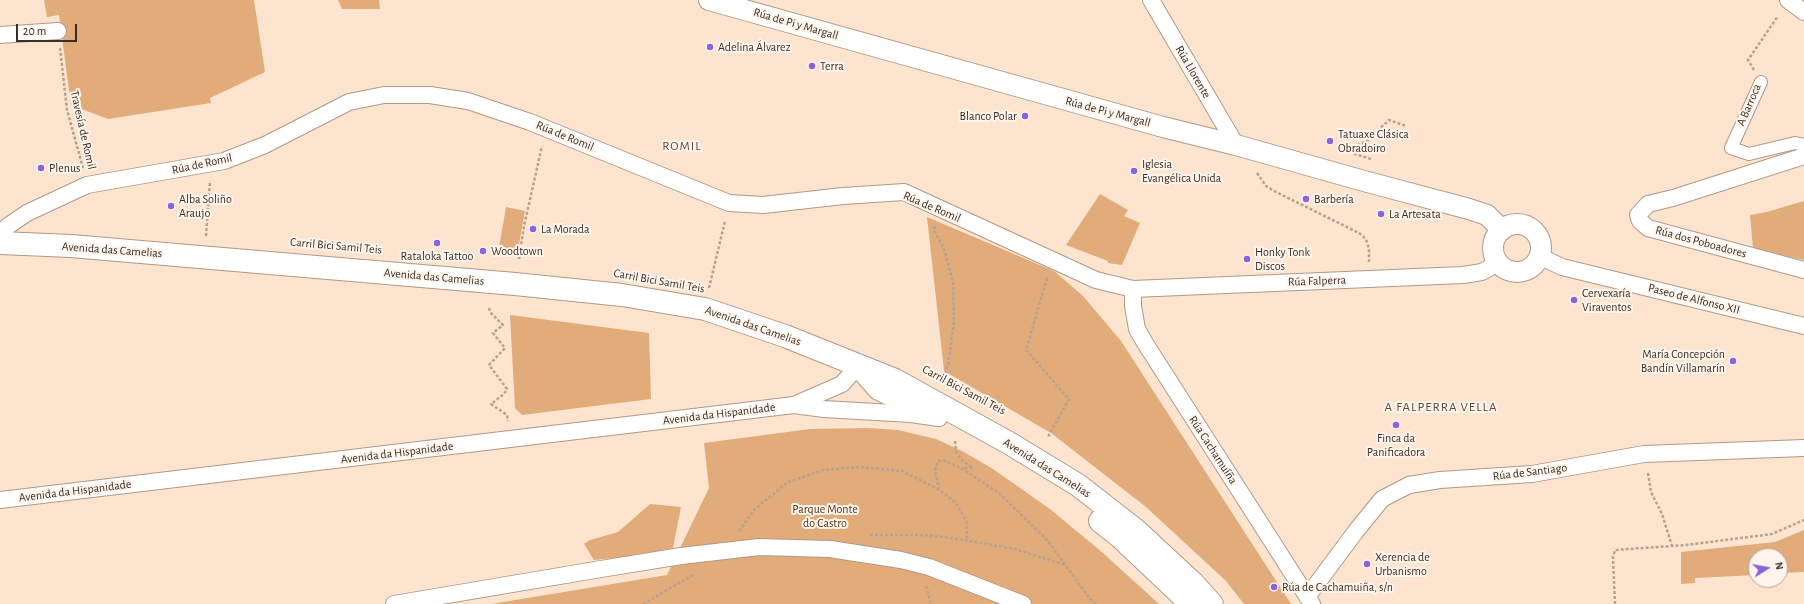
<!DOCTYPE html>
<html>
<head>
<meta charset="utf-8">
<style>
  body { margin:0 }
  #map { position:relative; width:1804px; height:604px; overflow:hidden; background:#fde4cf; font-family:"Alegreya Sans",sans-serif }
  canvas { display:block }
  .north { position:absolute; left:1748px; top:548px; width:40px; height:40px; box-sizing:border-box; background:#fff5ec; border:1px solid #afa69d; border-radius:50%; rotate:79deg; font-size:11px; font-weight:700; line-height:16px; text-align:center; color:#382f27 }
  .north::after { content:''; display:block; margin:auto; width:14px; height:18px; background:#8763de; clip-path:polygon(50% 0,100% 100%,50% 72%,0 100%) }
  .scale { position:absolute; left:16px; top:24px; width:61px; height:18px; box-sizing:border-box; border:2px solid #382f27; border-top:0; padding-left:5px; font-size:12px; line-height:14px; white-space:nowrap; color:#382f27; -webkit-text-stroke:3px #fff5ec; paint-order:stroke }
</style>
</head>
<body>
<div id="map">
<canvas width="1804" height="604"></canvas>
<div class="north">N</div>
<div class="scale">20 m</div>
</div>
<script>
const c = document.querySelector('canvas').getContext('2d');
c.lineJoin = 'round';
function fill(path, color) { c.fillStyle = color; c.fill(path, 'evenodd'); }
const poly = rows => new Path2D(rows.map(r => 'M' + r).join(''));
function strokePath(path, color, width, dash) { c.strokeStyle = color; c.lineWidth = width; c.lineCap = dash ? 'butt' : 'round'; c.setLineDash(dash || []); c.stroke(path); }
function write(font, color, halo, rows, align = 'center') {
  c.font = font + ' "Alegreya Sans",sans-serif'; c.lineWidth = 4; c.setLineDash([]); c.textBaseline = 'middle'; c.strokeStyle = halo; c.fillStyle = color; for (const [text, x, y, turn = 0] of rows) {
    c.save(); c.translate(x, y); c.rotate((+turn || 0) * Math.PI / 180); c.textAlign = isNaN(turn) ? turn : align; if (halo) c.strokeText(text, 0, 0); c.fillText(text, 0, 0); c.restore();
  }
}
fill(poly([
  [44,0,254,0,265,72,210,98,211,103,108,119,71,105,59,15,47,17],
  [338,0,379,0,380,9,342,9],
  [1100,194,1128,210,1124,216,1140,223,1122,265,1108,263,1108,261,1066,245],
  [1804,201,1804,260,1753,249,1750,215,1767,212],
  [506,207,525,211,517,255,498,253],
  [927,217,1054,271,1083,296,1121,341,1291,604,1244,604,1226,581,1146,507,1051,433,944,371],
  [510,315,649,333,651,399,522,415,515,408],
  [867,428,898,430,936,439,964,452,993,469,1050,509,1103,553,1159,604,491,604,667,575,709,488,704,443,810,429],
  [650,504,681,507,673,548,625,557,594,560,584,544,590,540,618,532],
  [1804,530,1804,572,1780,573,1780,556,1756,556,1756,575,1695,578,1695,583,1681,584,1681,552,1775,542]
]), '#e2ab7a');
const pedestrian = poly([
  [1761,82,1731,148,1749,154,1795,143,1804,145]
]);
const minor = poly([
  [1151,0,1236,145],
  [1788,0,1804,12],
  [0,35,58,31],
  [1804,156,1673,198,1648,204,1638,215,1640,221,1648,228,1804,270],
  [0,234,8,226,27,213,87,185,224,161,265,145,349,102,384,95,430,95,468,101,530,122,729,203,763,205,843,196,904,192,1096,280,1133,289,1463,275,1482,272,1498,263],
  [1539,256,1562,267,1804,326],
  [1133,289,1133,306,1137,329,1145,343,1312,604],
  [794,405,824,409,911,414,939,418],
  [0,500,794,405,842,384,858,366],
  [1307,597,1356,531,1382,499,1409,485,1440,480,1532,474,1644,454,1804,448],
  [394,604,601,569,681,556,759,547,830,549,901,560,929,567,1023,604]
]);
const tertiary = poly([
  [709,0,1163,127,1236,145,1364,181,1469,209,1487,215,1502,230],
  '1493 248a24 24 0 1 1 48 0a24 24 0 1 1-48 0Z'
]);
const secondary = poly([
  [0,243,71,246,515,284,622,295,705,309,785,336,895,380,1009,443,1078,485,1137,531,1193,583,1212,604],
  [864,372,879,389,929,413],
  [1100,521,1119,536,1191,604]
]);
strokePath(pedestrian, '#b19986', 14);
strokePath(minor, '#b19986', 18);
strokePath(tertiary, '#b19986', 22);
strokePath(secondary, '#b19986', 24);
strokePath(poly([
  [60,48,67,110,83,168],
  [1754,70,1748,60,1778,16],
  [1371,159,1352,153,1354,147,1367,141,1389,120,1406,126],
  [1257,173,1266,186,1276,192,1359,233,1366,239,1369,249,1369,262],
  [935,226,934,230,944,249,953,282,954,322,948,365,944,378],
  [206,236,210,181],
  [519,259,524,226,542,146],
  [1047,278,1026,350,1069,399,1048,437],
  [709,288,725,221],
  [489,308,490,312,503,325,493,333,505,348,489,365,507,389,504,394,491,404,507,415,508,421],
  [955,441,956,452,963,461,973,468,962,468],
  [1648,473,1651,492,1662,514,1672,546],
  [939,490,935,470,938,461,943,460,961,468,1000,494,1048,541,1090,599,1096,604],
  [739,531,755,509,788,482,823,470,859,467,902,471,940,490,956,503,967,522,967,541],
  [870,535,923,535,951,538,1015,549,1065,565],
  [926,586,931,604],
  [643,604,695,574],
  [1615,604,1613,557,1615,550,1686,545,1772,534,1804,520]
]), '#b7a393', 2.5, [3, 2]);
strokePath(pedestrian, '#fff', 12);
strokePath(minor, '#fff', 16);
strokePath(tertiary, '#fff', 20);
strokePath(secondary, '#fff', 22);
for (const [x, y, r, color] of [
  [710,47,4,"#8763de"],
  [812,66,4,"#8763de"],
  [1025,116,4,"#8763de"],
  [1330,141,4,"#8763de"],
  [41,168,4,"#8763de"],
  [1134,171,4,"#8763de"],
  [1306,199,4,"#8763de"],
  [171,206,4,"#8763de"],
  [1381,214,4,"#8763de"],
  [533,229,4,"#8763de"],
  [437,243,4,"#8763de"],
  [483,251,4,"#8763de"],
  [1247,259,4,"#8763de"],
  [1574,300,4,"#8763de"],
  [1733,361,4,"#8763de"],
  [1396,425,4,"#8763de"],
  [1367,564,4,"#8763de"],
  [1274,587,4,"#8763de"]
]) { const dot = new Path2D(); dot.arc(x, y, r, 0, 2 * Math.PI); c.fillStyle = color; c.fill(dot); strokePath(dot, '#fff5ec', 1.5); }
write('12px', '#382f27', '#fff5ec', [
  ["Rúa de Pi y Margall",796,24,16],
  ["Rúa Llorente",1193,72,60],
  ["A Barroca",1749,105,-67],
  ["Rúa de Pi y Margall",1108,112,15],
  ["Travesía de Romil",83,130,77],
  ["Rúa de Romil",565,136,22],
  ["Rúa de Romil",202,164,-12],
  ["Rúa de Romil",932,207,23],
  ["Rúa dos Poboadores",1701,242,15],
  ["Carril Bici Samil Teis",336,246,5],
  ["Avenida das Camelias",112,250,4],
  ["Avenida das Camelias",434,277,5],
  ["Carril Bici Samil Teis",659,281,10],
  ["Rúa Falperra",1317,281,-2],
  ["Paseo de Alfonso XII",1694,299,14],
  ["Avenida das Camelias",753,326,19],
  ["Carril Bici Samil Teis",964,390,28],
  ["Avenida da Hispanidade",719,414,-7],
  ["Rúa Cachamuíña",1213,450,57],
  ["Avenida da Hispanidade",397,453,-7],
  ["Avenida das Camelias",1047,468,32],
  ["Rúa de Santiago",1530,472,-7],
  ["Avenida da Hispanidade",75,491,-7]
]);
write('12px', '#382f27', '#fff5ec', [
  ["Adelina Álvarez",718,47],
  ["Terra",820,66],
  ["Blanco Polar",1017,116,"right"],
  ["Tatuaxe Clásica",1338,134],
  ["Obradoiro",1338,148],
  ["Iglesia",1142,164],
  ["Evangélica Unida",1142,178],
  ["Plenus",49,168],
  ["Alba Soliño",179,199],
  ["Araujo",179,213],
  ["Barbería",1314,199],
  ["La Artesata",1389,214],
  ["La Morada",541,229],
  ["Woodtown",491,251],
  ["Honky Tonk",1255,252],
  ["Discos",1255,266],
  ["Rataloka Tattoo",437,256,"center"],
  ["Cervexaría",1582,293],
  ["Viraventos",1582,307],
  ["María Concepción",1725,354,"right"],
  ["Bandín Villamarín",1725,368,"right"],
  ["Finca da",1396,438,"center"],
  ["Panificadora",1396,452,"center"],
  ["Xerencia de",1375,557],
  ["Urbanismo",1375,571],
  ["Rúa de Cachamuiña, s/n",1282,587]
], 'left');
write('12px', '#503419', '#fff5ec', [
  ["Parque Monte",825,509],
  ["do Castro",825,523]
]);
c.letterSpacing = '1px';
write('13px', '#5f4a39', '#fff5ec', [
  ["ROMIL",682,146],
  ["A FALPERRA VELLA",1441,407]
]);
c.letterSpacing = '0px';
</script>
</body>
</html>
